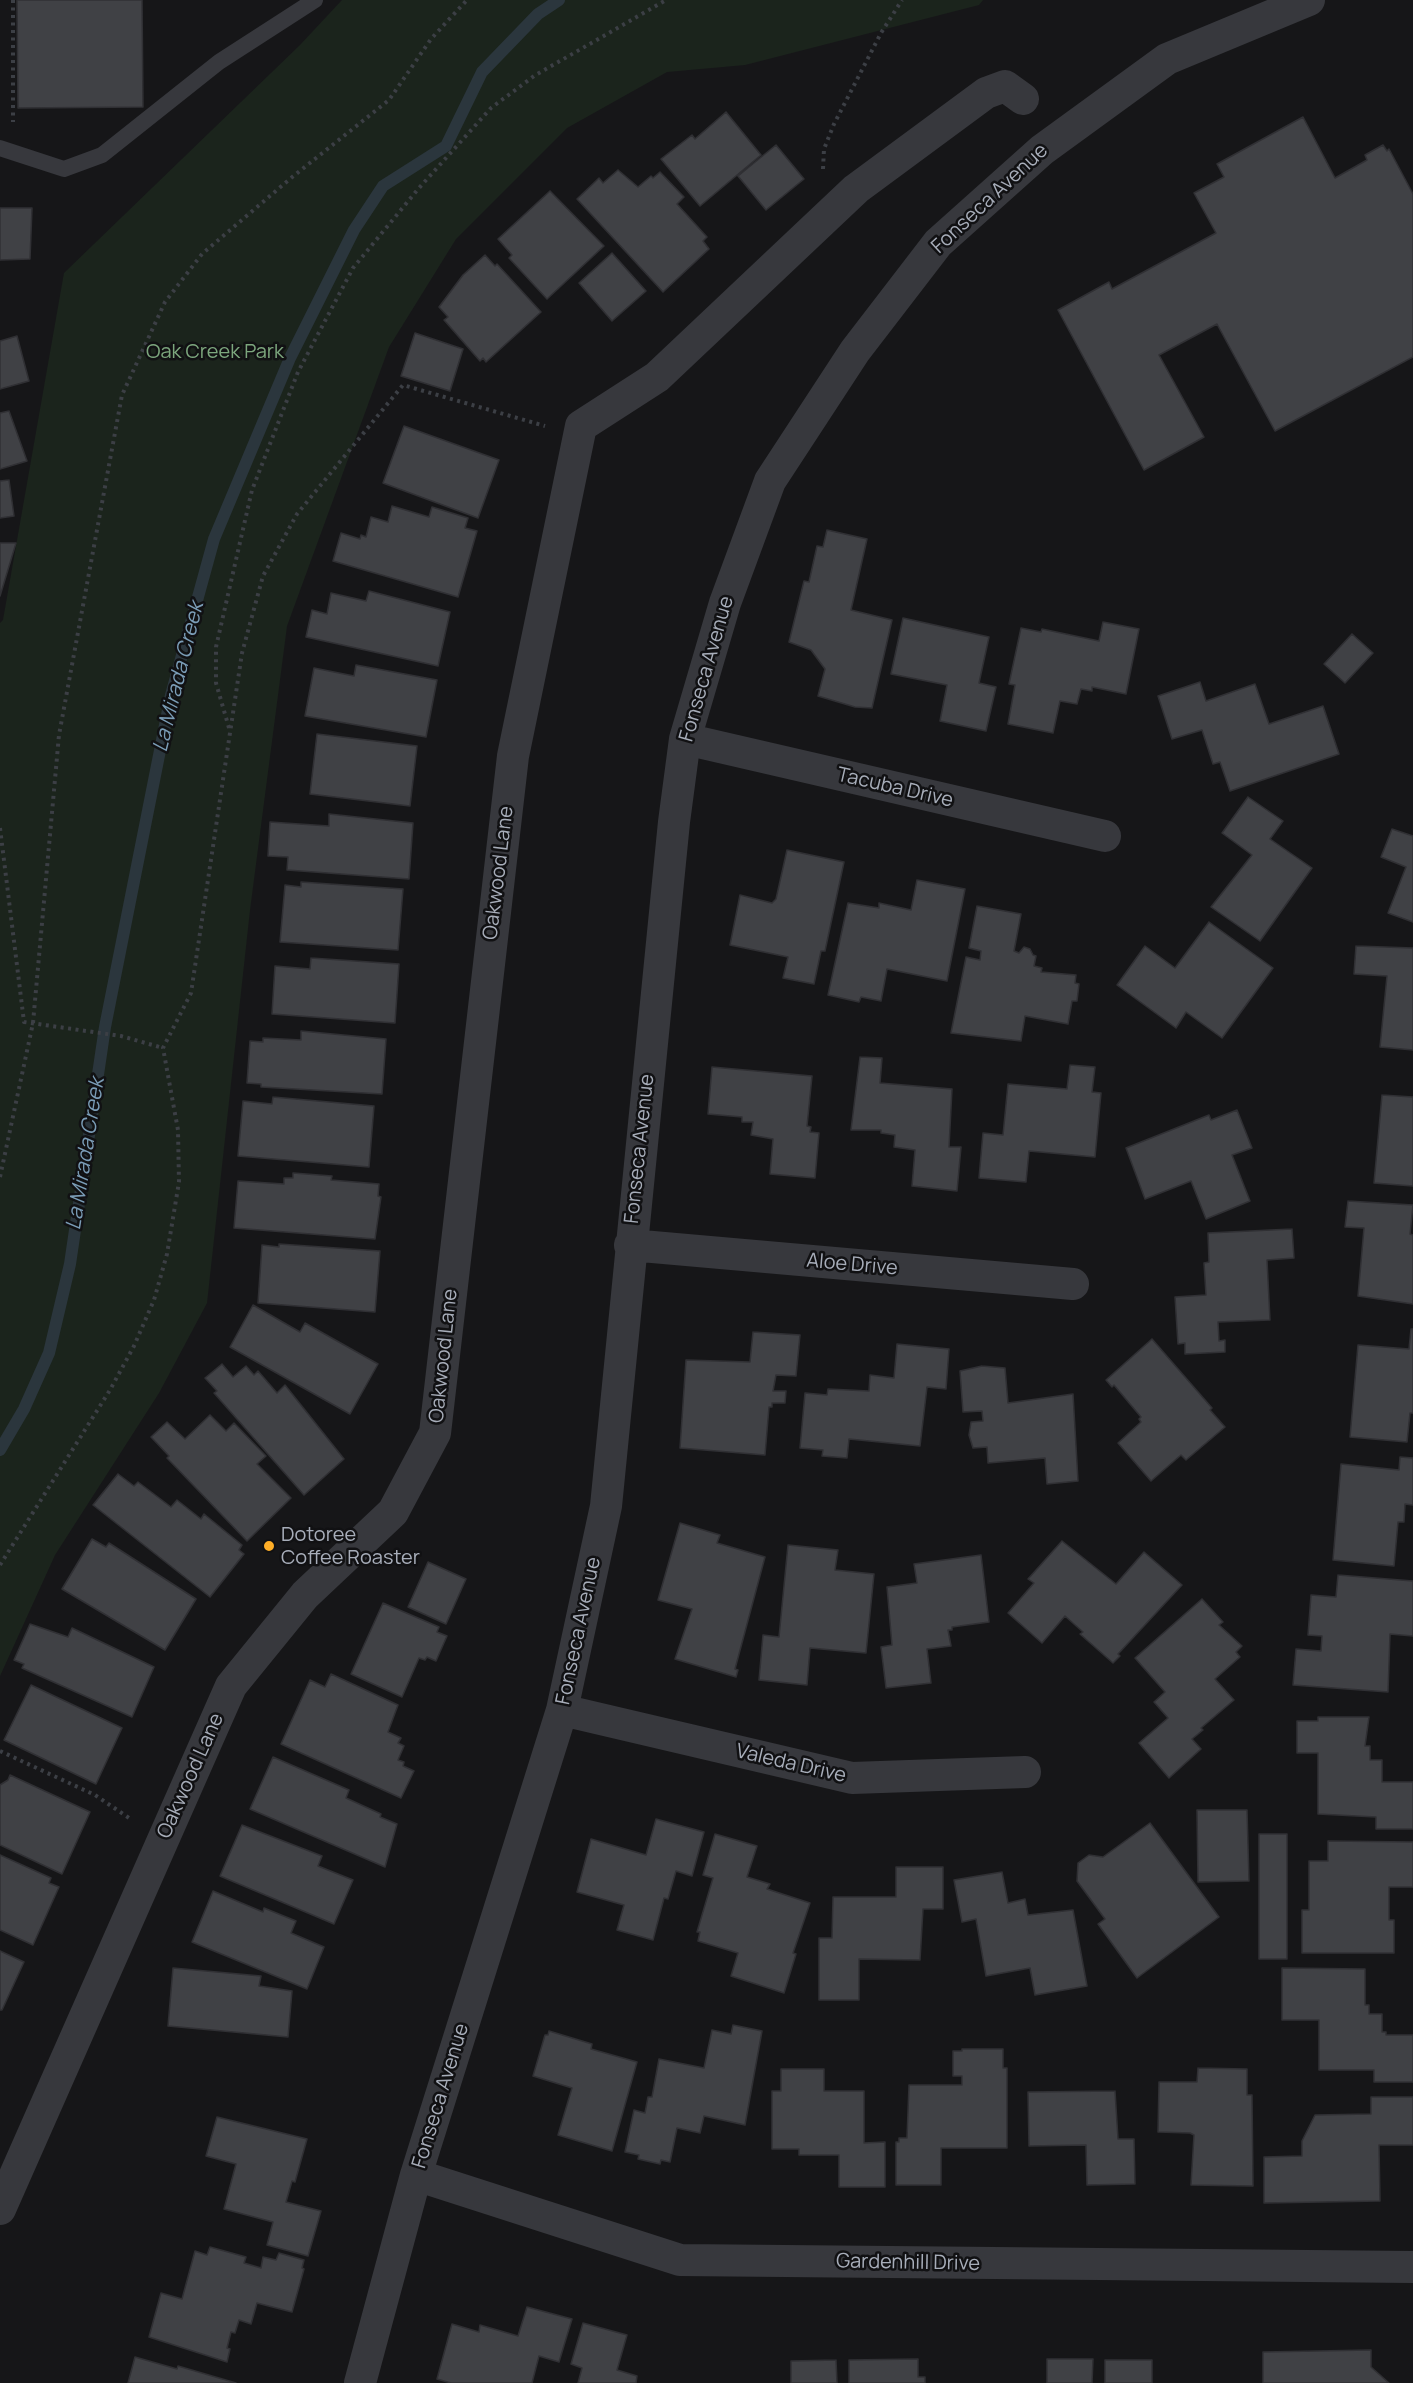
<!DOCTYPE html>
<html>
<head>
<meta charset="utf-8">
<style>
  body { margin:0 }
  canvas { display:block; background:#161618 }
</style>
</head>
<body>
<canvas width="1413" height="2383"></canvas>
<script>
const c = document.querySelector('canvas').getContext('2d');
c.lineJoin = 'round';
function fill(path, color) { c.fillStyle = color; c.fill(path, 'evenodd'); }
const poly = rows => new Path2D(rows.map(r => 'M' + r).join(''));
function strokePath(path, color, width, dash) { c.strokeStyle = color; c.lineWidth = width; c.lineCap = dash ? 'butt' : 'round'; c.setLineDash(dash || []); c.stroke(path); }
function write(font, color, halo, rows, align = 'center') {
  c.font = font + ' Manrope,sans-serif'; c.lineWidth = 5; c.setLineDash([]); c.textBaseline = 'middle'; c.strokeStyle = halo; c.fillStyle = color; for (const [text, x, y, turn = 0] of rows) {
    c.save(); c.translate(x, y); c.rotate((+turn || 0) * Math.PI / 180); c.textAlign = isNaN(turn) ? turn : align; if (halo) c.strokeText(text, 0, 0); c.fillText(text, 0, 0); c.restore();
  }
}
fill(poly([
  [342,0,983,0,979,5,745,65,667,72,567,128,456,239,389,347,287,626,250,910,207,1303,159,1393,55,1555,0,1676,0,623,3,620,64,273,300,45]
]), '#1b241c');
strokePath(poly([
  [0,1450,24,1409,49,1353,70,1264,105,1027,171,695,214,539,290,358,354,230,383,186,446,146,482,72,538,14,559,0]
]), '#2b363d', 12);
const building = poly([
  [17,0,142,0,143,107,18,108,17,0],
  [726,112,761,155,700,206,661,159,692,135,695,139,726,112],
  [1303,117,1335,178,1367,160,1365,155,1383,145,1387,151,1389,149,1413,194,1413,357,1275,431,1217,324,1159,355,1204,437,1144,470,1058,310,1109,282,1112,289,1216,233,1194,193,1224,177,1217,164,1303,117],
  [776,145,804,179,766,210,738,176,776,145],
  [618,170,638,187,651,176,653,178,660,172,684,197,677,204,707,237,703,241,709,249,663,292,577,199,599,178,603,183,618,170],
  [550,191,604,246,547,299,509,258,512,255,498,239,550,191],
  [0,208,32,208,30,259,0,260,0,208],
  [612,253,646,291,612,321,579,283,612,253],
  [485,255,495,266,497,264,541,312,486,362,483,358,480,361,444,320,448,317,439,307,463,275,485,255],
  [415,333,463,349,450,391,401,376,415,333],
  [17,336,29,381,0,389,0,341,17,336],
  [9,411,27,461,0,469,0,413,9,411],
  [404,426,499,460,478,518,383,483,404,426],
  [9,480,14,516,0,518,0,481,9,480],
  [392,506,429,517,432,507,468,518,465,528,477,531,458,597,333,561,341,533,360,539,361,535,366,537,371,517,388,522,392,506],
  [827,530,867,539,851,610,892,620,872,708,855,707,818,696,825,669,811,650,789,642,804,581,809,582,817,546,823,547,827,530],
  [0,543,16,543,0,596,0,543],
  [369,591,450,612,438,666,306,637,312,610,327,614,331,593,366,601,369,591],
  [903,618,989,637,979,683,996,687,986,731,940,721,947,685,891,674,903,618],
  [1103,622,1139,629,1126,694,1092,687,1092,691,1081,689,1077,704,1060,701,1053,733,1008,724,1015,685,1009,684,1021,628,1041,632,1042,629,1099,641,1103,622],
  [1352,634,1373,653,1345,683,1324,664,1352,634],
  [356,665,437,680,426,737,305,716,314,668,354,676,356,665],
  [1200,682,1206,701,1255,684,1269,724,1323,706,1339,754,1230,791,1220,762,1213,764,1202,730,1172,739,1158,696,1200,682],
  [317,734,417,746,410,806,310,794,317,734],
  [1248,797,1283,821,1270,839,1312,868,1260,941,1211,907,1252,855,1222,833,1248,797],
  [329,814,413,823,409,879,287,870,288,857,268,856,270,822,329,826,329,814],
  [1392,829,1413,836,1413,922,1388,913,1406,867,1381,857,1392,829],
  [787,850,844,862,825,951,821,951,814,984,783,978,788,957,730,945,740,895,772,903,776,899,787,850],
  [917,880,965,889,947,981,887,969,881,1001,861,997,859,1002,828,995,848,903,879,908,879,903,911,910,917,880],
  [301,882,403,889,398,950,280,942,285,885,301,887,301,882],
  [977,906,1021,914,1014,951,1019,953,1024,947,1030,949,1033,955,1036,956,1034,966,1042,968,1041,972,1076,975,1075,983,1079,984,1077,1001,1072,1001,1068,1024,1025,1016,1021,1041,951,1033,966,957,980,960,981,951,969,948,977,906],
  [1209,922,1273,968,1222,1038,1186,1012,1176,1028,1117,985,1145,946,1175,968,1209,922],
  [1356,946,1413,948,1413,1050,1380,1047,1387,976,1354,974,1356,946],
  [311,958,399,964,395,1023,272,1014,275,966,310,969,311,958],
  [301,1031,386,1039,382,1094,261,1087,261,1084,247,1083,250,1041,263,1042,263,1038,301,1040,301,1031],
  [860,1057,882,1058,880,1083,952,1089,949,1147,961,1147,957,1191,912,1186,915,1150,894,1147,895,1135,881,1133,881,1130,851,1130,860,1057],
  [1070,1065,1095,1067,1092,1092,1101,1093,1095,1157,1029,1151,1026,1182,979,1178,983,1133,1003,1135,1008,1084,1067,1089,1070,1065],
  [712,1067,812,1076,807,1126,811,1127,810,1132,819,1133,815,1178,770,1174,773,1139,751,1135,753,1122,742,1122,742,1117,708,1114,712,1067],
  [1382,1095,1413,1097,1413,1186,1374,1183,1382,1095],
  [273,1097,374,1106,369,1167,238,1156,243,1101,272,1104,273,1097],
  [1237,1110,1252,1148,1232,1155,1250,1201,1206,1219,1191,1181,1145,1199,1126,1148,1209,1115,1211,1120,1237,1110],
  [293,1173,332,1176,331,1180,379,1184,378,1196,381,1197,375,1239,234,1228,238,1181,284,1184,284,1178,293,1178,293,1173],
  [1348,1201,1413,1205,1410,1234,1413,1235,1413,1304,1358,1296,1364,1228,1345,1227,1348,1201],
  [1292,1229,1294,1258,1267,1260,1270,1320,1218,1322,1219,1341,1225,1340,1225,1352,1185,1354,1185,1343,1178,1344,1175,1297,1206,1295,1204,1263,1209,1262,1208,1233,1292,1229],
  [279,1244,380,1251,375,1312,258,1303,262,1245,279,1247,279,1244],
  [253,1305,300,1332,305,1323,378,1364,350,1414,230,1347,253,1305],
  [1411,1329,1413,1329,1413,1413,1410,1413,1407,1442,1350,1437,1358,1345,1409,1349,1411,1329],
  [753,1332,800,1335,796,1376,776,1375,773,1391,786,1391,785,1403,772,1403,772,1407,769,1407,765,1455,680,1448,686,1360,750,1362,753,1332],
  [1152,1339,1212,1408,1210,1410,1225,1427,1186,1460,1181,1455,1151,1481,1118,1443,1141,1422,1139,1419,1141,1417,1114,1385,1112,1387,1106,1380,1152,1339],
  [897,1344,949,1349,946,1389,927,1387,920,1446,849,1439,847,1458,822,1456,823,1450,800,1448,805,1393,827,1395,828,1389,869,1391,870,1375,894,1378,897,1344],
  [222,1364,233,1377,246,1366,254,1375,258,1371,277,1393,285,1385,344,1459,304,1495,214,1393,217,1391,205,1378,222,1364],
  [982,1366,1005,1368,1008,1403,1073,1394,1078,1481,1047,1484,1045,1458,988,1463,987,1447,973,1448,969,1435,971,1422,983,1421,982,1411,963,1412,960,1371,982,1366],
  [210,1415,226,1431,234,1423,266,1456,257,1464,291,1498,247,1541,167,1458,169,1456,151,1437,167,1422,185,1439,210,1415],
  [1400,1457,1413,1458,1413,1505,1405,1504,1404,1522,1398,1522,1394,1566,1333,1560,1341,1464,1399,1470,1400,1457],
  [118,1474,134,1486,138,1482,171,1507,177,1500,201,1519,204,1514,242,1545,239,1550,244,1554,210,1597,93,1505,118,1474],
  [680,1523,720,1535,717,1543,765,1557,735,1669,738,1670,736,1677,675,1659,692,1609,658,1600,680,1523],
  [92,1539,106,1547,109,1543,196,1599,165,1650,62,1589,92,1539],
  [1062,1541,1116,1584,1144,1552,1182,1585,1118,1654,1120,1656,1113,1663,1080,1634,1083,1632,1065,1616,1042,1643,1008,1613,1034,1583,1028,1579,1062,1541],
  [788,1545,838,1550,835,1570,874,1574,866,1653,810,1648,807,1685,759,1680,763,1635,779,1637,788,1545],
  [981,1555,989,1622,952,1627,952,1630,948,1630,951,1646,927,1649,931,1683,886,1688,881,1647,892,1645,887,1587,917,1583,914,1564,981,1555],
  [428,1562,466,1579,446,1624,408,1607,428,1562],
  [1338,1575,1413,1581,1413,1636,1390,1634,1388,1692,1293,1685,1296,1649,1321,1651,1322,1636,1308,1635,1311,1595,1336,1597,1338,1575],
  [1202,1599,1223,1622,1219,1625,1242,1646,1236,1652,1240,1657,1215,1679,1234,1700,1201,1728,1203,1730,1192,1739,1201,1749,1169,1778,1139,1743,1168,1718,1154,1702,1165,1692,1135,1658,1202,1599],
  [383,1603,439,1627,437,1632,447,1636,436,1661,427,1657,425,1660,419,1658,402,1697,351,1674,383,1603],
  [30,1624,68,1637,72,1628,154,1667,132,1717,22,1668,24,1664,14,1660,30,1624],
  [331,1674,398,1705,388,1732,401,1738,398,1743,404,1746,398,1760,404,1762,403,1766,414,1771,401,1798,281,1744,310,1680,325,1687,331,1674],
  [31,1685,122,1728,96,1784,4,1740,31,1685],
  [1318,1717,1369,1717,1365,1746,1370,1746,1370,1760,1382,1760,1382,1782,1413,1782,1413,1829,1376,1829,1376,1817,1318,1814,1318,1753,1297,1753,1297,1721,1318,1721,1318,1717],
  [273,1757,349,1790,346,1798,381,1814,380,1817,397,1824,385,1867,250,1809,273,1757],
  [10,1775,90,1812,62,1874,0,1845,0,1785,8,1780,10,1775],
  [1197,1810,1247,1810,1249,1881,1198,1882,1197,1810],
  [656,1819,704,1832,692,1876,676,1871,668,1899,664,1898,653,1940,617,1930,624,1905,577,1892,591,1839,646,1855,656,1819],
  [1150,1823,1219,1917,1137,1978,1098,1924,1105,1919,1077,1881,1078,1863,1089,1855,1103,1857,1150,1823],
  [242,1825,322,1856,318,1866,353,1880,334,1924,220,1876,242,1825],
  [715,1834,757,1846,747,1877,770,1884,767,1889,810,1903,793,1953,796,1954,784,1993,731,1976,738,1953,698,1941,700,1932,697,1932,713,1878,703,1875,715,1834],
  [1259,1834,1287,1834,1287,1959,1259,1959,1259,1834],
  [1328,1841,1413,1842,1413,1887,1389,1887,1389,1920,1394,1920,1394,1953,1302,1953,1302,1910,1309,1910,1309,1861,1328,1861,1328,1841],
  [0,1855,51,1878,49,1883,59,1887,33,1945,0,1930,0,1855],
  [896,1867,943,1867,943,1909,923,1909,920,1960,859,1959,859,2000,819,2000,819,1938,832,1938,833,1897,896,1897,896,1867],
  [1002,1872,1008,1903,1025,1899,1028,1915,1073,1910,1087,1986,1035,1995,1030,1968,986,1976,976,1919,962,1922,954,1880,1002,1872],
  [213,1891,263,1912,264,1908,296,1921,291,1933,324,1947,307,1989,192,1942,213,1891],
  [0,1951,24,1962,2,2010,0,2010,0,1951],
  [173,1968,261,1976,259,1986,292,1991,288,2037,168,2026,173,1968],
  [1282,1968,1365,1969,1365,2005,1369,2005,1369,2014,1382,2014,1382,2032,1386,2032,1386,2035,1413,2035,1413,2082,1374,2082,1374,2070,1319,2070,1319,2020,1282,2020,1282,1968],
  [733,2025,762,2031,745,2125,704,2116,700,2133,677,2128,670,2162,661,2160,660,2164,638,2159,639,2155,625,2152,634,2110,645,2113,648,2097,652,2097,659,2059,704,2068,712,2030,731,2034,733,2025],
  [549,2031,592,2044,591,2049,637,2062,612,2151,558,2135,572,2088,533,2076,545,2035,548,2035,549,2031],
  [962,2049,1003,2049,1003,2068,1007,2068,1007,2148,941,2148,941,2185,896,2185,896,2142,899,2142,899,2138,907,2138,909,2085,962,2085,962,2076,953,2076,953,2051,962,2051,962,2049],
  [1198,2068,1247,2069,1247,2095,1252,2095,1253,2186,1191,2185,1194,2135,1190,2133,1158,2132,1159,2082,1197,2082,1198,2068],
  [781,2069,824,2069,824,2091,864,2091,864,2143,885,2142,885,2187,839,2187,839,2155,799,2155,799,2149,772,2149,772,2091,781,2091,781,2069],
  [1115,2091,1118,2139,1134,2139,1135,2184,1087,2185,1086,2145,1029,2146,1028,2092,1115,2091],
  [1371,2097,1413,2097,1413,2145,1379,2145,1380,2201,1264,2203,1264,2157,1302,2156,1302,2141,1315,2115,1371,2114,1371,2097],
  [217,2117,307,2139,295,2182,292,2181,286,2202,321,2211,308,2256,267,2245,273,2222,224,2209,236,2164,206,2156,217,2117],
  [210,2247,246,2257,244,2263,261,2268,263,2257,276,2260,279,2253,304,2260,302,2268,304,2269,292,2312,257,2303,251,2324,239,2320,235,2333,231,2332,227,2348,230,2349,227,2362,149,2337,161,2293,182,2299,195,2251,207,2255,210,2247],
  [527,2307,572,2319,559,2362,539,2356,532,2383,451,2383,437,2379,452,2324,479,2332,480,2325,518,2336,527,2307],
  [583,2323,627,2335,617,2370,637,2376,636,2383,578,2383,582,2368,571,2364,583,2323],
  [1371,2350,1371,2367,1389,2383,1263,2383,1263,2352,1371,2350],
  [135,2357,177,2369,178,2366,236,2383,128,2383,135,2357],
  [918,2359,918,2377,925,2377,925,2383,849,2383,849,2360,918,2359],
  [1047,2359,1093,2359,1092,2383,1047,2383,1047,2359],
  [836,2360,837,2383,791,2383,791,2361,836,2360],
  [1105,2360,1152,2360,1152,2383,1105,2383,1105,2360]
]);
fill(building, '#404145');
strokePath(building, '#303034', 1.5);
strokePath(poly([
  [13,0,13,122],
  [823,169,824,149,834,124,881,33,902,0],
  [229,728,216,683,216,647,252,490,298,372,353,268,419,188,491,108,534,76,666,0],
  [0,828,24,1022,121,1036,163,1048],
  [0,1177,33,1023,59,735,122,395,165,302,202,254,291,178,389,100,431,39,467,0],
  [0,1565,110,1390,134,1346,154,1300,167,1254,179,1182,178,1130,163,1048,191,993,242,653,263,576,297,514,403,385,545,426],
  [0,1751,95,1795,132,1820]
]), '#3c3f45', 4, [3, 4.5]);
strokePath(poly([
  [0,148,64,169,102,155,219,62,315,0]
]), '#37383d', 16);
strokePath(poly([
  [685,739,1105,836],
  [630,1245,1073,1284],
  [562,1710,852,1778,1025,1772],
  [416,2175,680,2260,1413,2267],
  [0,2209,231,1686,305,1595,393,1512,435,1433,513,756,581,426,657,377,856,189,986,93,1005,86,1023,99],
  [360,2383,416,2175,562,1710,606,1506,674,822,685,739,725,603,770,481,855,351,938,243,1042,150,1167,59,1309,0]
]), '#37383d', 32);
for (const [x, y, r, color] of [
  [269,1546,6,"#ffae27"]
]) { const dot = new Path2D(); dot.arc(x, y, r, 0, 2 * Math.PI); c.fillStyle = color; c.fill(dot); strokePath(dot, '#111113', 2); }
write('20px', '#a7adb9', '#111113', [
  ["Fonseca Avenue",990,199,-43],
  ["Fonseca Avenue",707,669,-74],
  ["Tacuba Drive",895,788,13],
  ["Oakwood Lane",499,873,-83],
  ["Fonseca Avenue",640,1149,-84],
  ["Aloe Drive",852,1265,5],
  ["Oakwood Lane",444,1356,-84],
  ["Fonseca Avenue",579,1631,-78],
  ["Valeda Drive",791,1764,13],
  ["Oakwood Lane",191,1776,-66],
  ["Fonseca Avenue",441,2096,-73],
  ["Gardenhill Drive",908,2263,1]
]);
write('20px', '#7ca67d', '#111113', [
  ["Oak Creek Park",215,352]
]);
write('20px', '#a7adb9', '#111113', [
  ["Dotoree",281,1535],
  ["Coffee Roaster",281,1558]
], 'left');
write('italic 21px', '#7b9db7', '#111113', [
  ["La Mirada Creek",179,677,-76],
  ["La Mirada Creek",86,1154,-81]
]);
</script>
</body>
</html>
